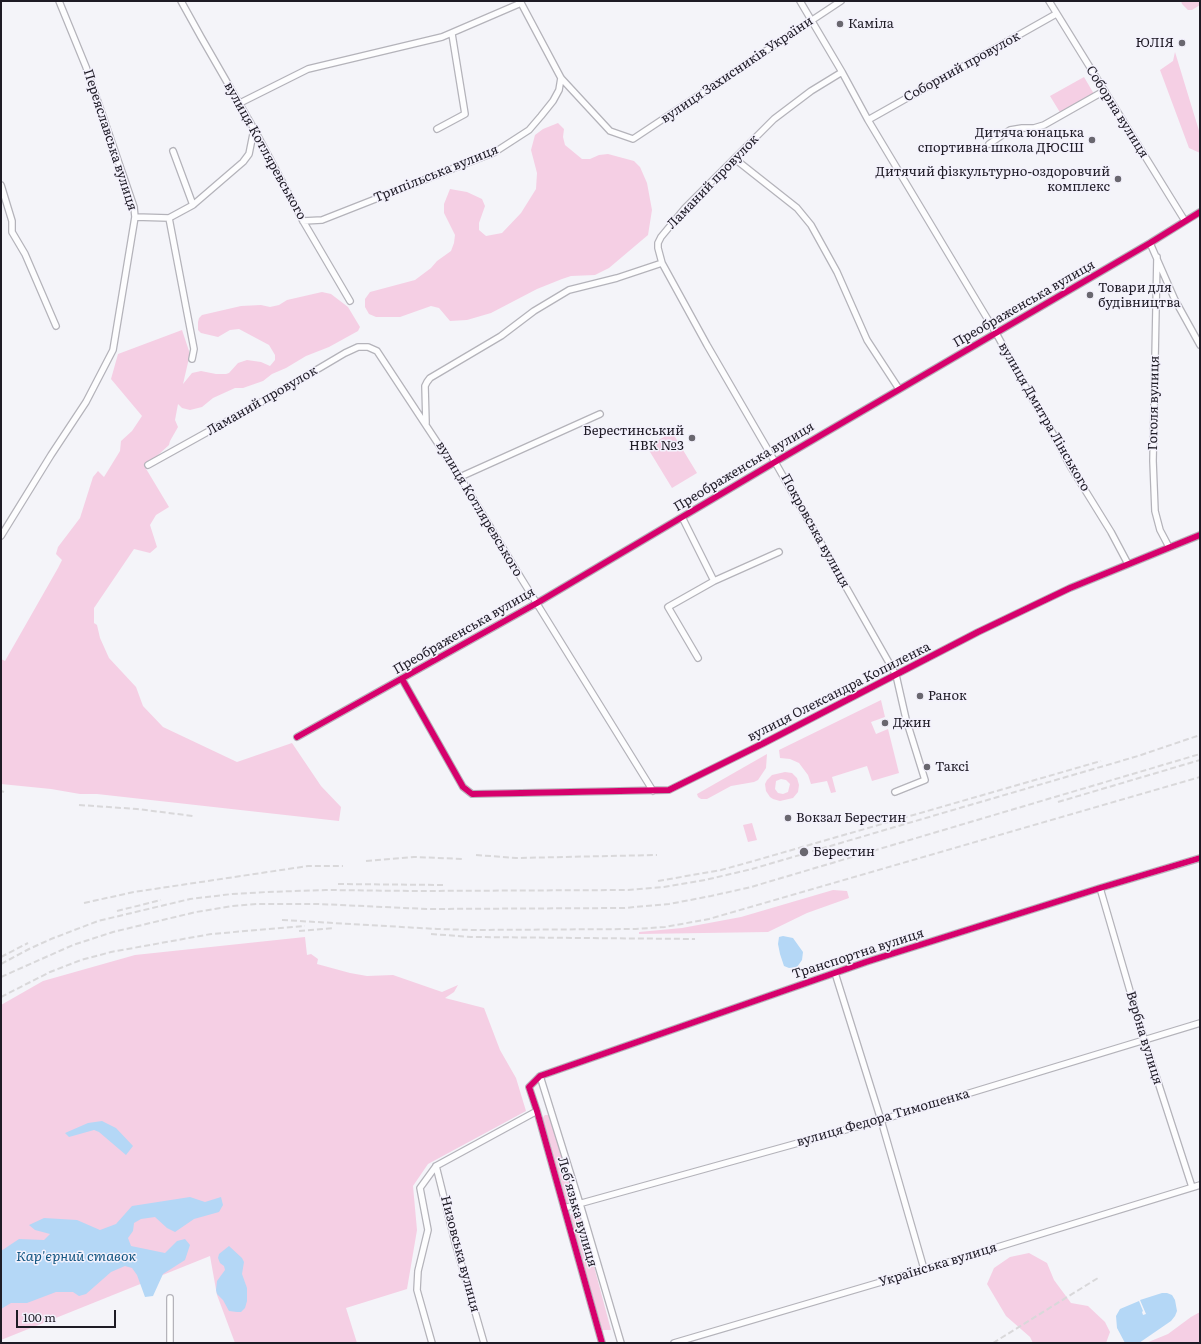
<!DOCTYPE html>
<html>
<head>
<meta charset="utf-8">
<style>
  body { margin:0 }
  #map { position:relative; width:1201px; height:1344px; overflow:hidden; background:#f4f4f9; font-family:Literata,serif }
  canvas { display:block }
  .frame { position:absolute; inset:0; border:2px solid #1e1b25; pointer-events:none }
  .scale { position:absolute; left:16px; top:1310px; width:100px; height:18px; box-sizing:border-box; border:2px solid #1e1b25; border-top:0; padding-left:5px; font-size:12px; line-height:14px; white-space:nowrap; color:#1e1b25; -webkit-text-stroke:3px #f3f1fc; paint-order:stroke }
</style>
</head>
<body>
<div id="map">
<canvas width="1201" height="1344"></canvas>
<div class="frame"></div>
<div class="scale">100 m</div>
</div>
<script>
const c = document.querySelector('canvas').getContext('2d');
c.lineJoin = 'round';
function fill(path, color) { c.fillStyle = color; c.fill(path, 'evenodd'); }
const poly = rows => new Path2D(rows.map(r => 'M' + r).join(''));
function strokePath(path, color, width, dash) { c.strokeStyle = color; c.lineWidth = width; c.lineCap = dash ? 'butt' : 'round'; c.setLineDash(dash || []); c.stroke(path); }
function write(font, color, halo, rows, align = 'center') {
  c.font = font + ' Literata,serif'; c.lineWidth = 3; c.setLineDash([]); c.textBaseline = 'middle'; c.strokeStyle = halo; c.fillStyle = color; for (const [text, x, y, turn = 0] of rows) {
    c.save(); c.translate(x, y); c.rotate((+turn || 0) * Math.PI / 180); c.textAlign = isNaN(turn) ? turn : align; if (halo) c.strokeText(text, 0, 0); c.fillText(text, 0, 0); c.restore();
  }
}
fill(poly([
  [1181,1,1200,1,1200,5,1192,10,1188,10,1182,4],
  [1175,52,1200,134,1200,153,1189,148,1160,70,1173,61],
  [1084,77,1094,94,1061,114,1050,96],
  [558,123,564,129,563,137,565,145,582,159,590,159,599,155,608,154,634,161,640,167,647,183,652,210,648,235,609,268,595,275,571,276,562,279,537,289,491,313,467,320,450,321,439,308,431,306,400,317,376,317,369,314,365,307,365,299,370,292,415,280,431,268,437,261,451,251,454,243,455,235,444,213,444,204,450,189,467,192,482,199,485,206,479,223,479,230,486,236,502,233,521,213,536,189,537,173,531,150,535,135,543,129],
  [322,292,331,294,348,307,360,327,358,331,329,347,306,356,286,368,272,374,263,381,243,388,235,388,213,398,202,407,190,410,182,408,178,404,175,420,178,427,170,441,169,445,145,467,169,507,156,515,150,525,157,547,150,553,134,549,94,608,94,623,97,625,100,638,109,658,136,687,143,706,163,727,237,762,292,743,321,786,341,807,339,821,97,794,80,794,51,789,1,784,1,659,5,661,58,568,62,560,56,554,58,547,80,518,93,477,98,471,104,477,120,451,121,441,132,431,142,416,111,379,118,354,182,330,190,354,183,384,192,373,201,371,216,374,226,374,229,373,238,363,247,360,261,362,270,366,275,360,275,355,269,345,239,329,230,330,218,337,201,333,198,330,198,322,199,318,202,315,241,306,261,305,270,307,279,305,287,300],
  [672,432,697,473,672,488,647,447],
  [881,700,885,717,871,722,876,734,888,729,899,773,872,781,867,766,832,777,836,792,831,793,827,781,811,784,808,775,799,763,790,759,780,758,779,750],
  [767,754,766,768,758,780,754,782,731,786,707,799,701,799,698,797,697,794],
  [785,772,792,773,797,778,799,785,798,792,793,798,780,801,773,799,770,797,766,791,765,784,767,780,772,775],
  [781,779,786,780,790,784,788,792,783,794,778,793,775,789,776,781],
  [752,823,757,840,748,842,743,825],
  [833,890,847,891,849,898,807,913,768,932,639,934,639,932,682,928,741,917],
  [305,937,307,955,311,954,318,959,317,964,350,973,367,976,393,975,442,992,458,985,454,992,445,998,484,1008,500,1050,516,1078,526,1111,428,1164,413,1186,417,1230,407,1289,346,1308,357,1343,235,1343,217,1295,210,1256,1,1340,1,1005,43,981,135,955],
  [545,1115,550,1115,572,1187,575,1202,567,1204,542,1118],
  [577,1211,583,1225,611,1330,602,1330,570,1216,572,1213],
  [1029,1253,1047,1263,1054,1280,1071,1303,1088,1306,1105,1322,1110,1332,1106,1343,1033,1343,1030,1337,1006,1316,987,1284,994,1268,1010,1257],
  [1200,1312,1200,1343,1146,1343,1168,1334,1191,1317]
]), '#f5cfe4');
fill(poly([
  [783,936,793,938,803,952,802,960,797,967,789,968,784,966,780,954,778,944,779,937],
  [102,1121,116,1128,133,1146,126,1155,99,1132,94,1130,69,1137,65,1133,88,1123],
  [190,1197,205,1202,221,1197,223,1205,219,1212,194,1219,175,1232,167,1228,155,1217,141,1219,134,1223,133,1231,128,1238,131,1246,165,1253,177,1241,185,1239,190,1245,185,1260,163,1274,153,1296,145,1297,137,1275,132,1268,125,1266,111,1272,86,1294,79,1296,73,1292,56,1292,27,1303,11,1303,1,1309,1,1251,19,1239,44,1240,50,1234,35,1230,29,1225,44,1218,77,1220,100,1230,116,1224,132,1206],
  [229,1246,242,1258,244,1262,242,1274,247,1288,247,1301,245,1308,241,1312,237,1312,229,1311,223,1300,217,1294,216,1290,217,1281,225,1270,224,1266,220,1263,218,1258,219,1254],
  [1162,1293,1167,1293,1172,1295,1175,1300,1177,1311,1175,1316,1171,1321,1139,1343,1125,1343,1117,1328,1116,1316,1120,1309,1139,1301,1143,1311,1142,1312,1143,1315,1146,1314,1140,1300]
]), '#b4d7f6');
const street = poly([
  [181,1,201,37,254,129,303,221,350,301],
  [520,1,561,78,610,131,633,139,841,1],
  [800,1,842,72,868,120,996,333,1030,395,1052,432,1072,469,1111,532,1128,564],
  [1049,1,1185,221],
  [842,72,811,91,774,119,685,208,661,237,658,243,658,248,662,263,707,345,775,462,896,675,906,719,925,780,895,792],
  [240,103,308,69,442,37,521,3],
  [868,120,1056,14],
  [437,129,465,114,452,34],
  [989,144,1010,130,1022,128,1034,128,1044,125,1104,91],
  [173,151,193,205],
  [735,159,797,208,811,225,837,272,867,340,899,389],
  [1,185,12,221,12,232,25,254,56,326],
  [135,217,169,218,193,205,243,162,249,154,254,129],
  [169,218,194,349,192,359],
  [303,221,322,220,495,152,529,130,541,116,553,101,559,90,561,78],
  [1150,243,1175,300,1200,345],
  [1157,257,1153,461,1155,511,1160,530,1169,547],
  [426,423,425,386,427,382,430,378,501,336,534,311,569,290,617,278,662,263],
  [148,465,274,395,345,353,358,347,368,347,377,351,460,477,521,578,653,791],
  [460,477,600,414],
  [682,517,714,581],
  [1,536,51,455,86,402,113,350,135,217,134,207,86,67,59,1],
  [698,658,668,607,714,581,779,552],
  [402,679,463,787,472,794,669,790,764,743,978,632,1070,588,1200,535],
  [297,737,537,603,775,462,1150,243,1200,212],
  [1100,888,1144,1039,1192,1187],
  [835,973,881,1120,924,1269],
  [540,1076,580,1204,621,1343],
  [436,1166,455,1242,484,1343],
  [564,1208,881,1120,1200,1023],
  [170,1298,170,1343],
  [432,1343,417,1290,418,1271,428,1230,420,1188,436,1166,537,1111],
  [602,1343,537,1111,529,1087,540,1076,866,962,1100,888,1200,858],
  [674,1343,949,1262,1200,1185]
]);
strokePath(street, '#b4b3ba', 8);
strokePath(street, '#fdfdfe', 5.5);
strokePath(poly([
  [1,791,4,792],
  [1058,802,1200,760],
  [79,805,137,809,193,816],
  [476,855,516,858,657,855],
  [366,861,414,857,462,859],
  [658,881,721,870,750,862,1101,761],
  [338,884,444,885],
  [84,903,134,892,308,866,343,866],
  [117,911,161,900],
  [282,920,437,929,474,930,636,929,665,927,709,919,1200,777],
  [299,931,334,928],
  [431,934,471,937,695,939],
  [1,957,28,943],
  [1,964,29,949,51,939,98,921,190,899,232,894,267,892,326,890,415,891,628,890,664,887,705,880,752,869,912,822,1138,756,1200,735],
  [1,977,73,945,113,932,196,912,233,906,257,904,319,904,427,909,624,908,669,904,711,896,751,887,1200,754],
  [1,997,50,972,81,960,111,952,211,934,305,926],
  [993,1343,1098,1278]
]), '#d9d8da', 2, [6, 3]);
strokePath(poly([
  [402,679,463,787,472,794,669,790,764,743,978,632,1070,588,1200,535],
  [297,737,537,603,775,462,1150,243,1200,212],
  [602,1343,537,1111,529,1087,540,1076,866,962,1100,888,1200,858]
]), '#d6006c', 6);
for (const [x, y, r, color] of [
  [840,24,4,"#69676f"],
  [1182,43,4,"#69676f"],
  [1092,140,4,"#69676f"],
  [1118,179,4,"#69676f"],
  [1090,295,4,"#69676f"],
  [692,438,4,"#69676f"],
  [920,696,4,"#69676f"],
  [885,723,4,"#69676f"],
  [927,767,4,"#69676f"],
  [788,818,4,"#69676f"],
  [804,852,5,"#69676f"]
]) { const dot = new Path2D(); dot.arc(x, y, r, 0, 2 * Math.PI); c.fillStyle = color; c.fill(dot); strokePath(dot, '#f3f1fc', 1.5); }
write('13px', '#1e1b25', '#f3f1fc', [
  ["Каміла",848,24],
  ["ЮЛІЯ",1174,43,"right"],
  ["Дитяча юнацька",1084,133,"right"],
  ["спортивна школа ДЮСШ",1084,148,"right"],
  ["Дитячий фізкультурно-оздоровчий",1110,172,"right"],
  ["комплекс",1110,187,"right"],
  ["Товари для",1098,288],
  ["будівництва",1098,303],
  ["Берестинський",684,431,"right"],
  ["НВК №3",684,446,"right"],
  ["Ранок",928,696],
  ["Джин",893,723],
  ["Таксі",935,767],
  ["Вокзал Берестин",796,818],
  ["Берестин",813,852]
], 'left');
write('13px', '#1e1b25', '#f3f1fc', [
  ["Соборний провулок",962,67,-29],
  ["вулиця Захисників України",737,70,-34],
  ["Соборна вулиця",1117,112,58],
  ["Переяславська вулиця",110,140,72],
  ["вулиця Котляревського",265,151,61],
  ["Трипільська вулиця",436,174,-22],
  ["Ламаний провулок",713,182,-46],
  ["Преображенська вулиця",1024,304,-30],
  ["Ламаний провулок",262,401,-30],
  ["Гоголя вулиця",1154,403,-89],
  ["вулиця Дмитра Лінського",1044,417,60],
  ["Преображенська вулиця",744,467,-31],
  ["вулиця Котляревського",479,509,59],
  ["Покровська вулиця",815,531,61],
  ["Преображенська вулиця",464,631,-30],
  ["вулиця Олександра Копиленка",839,692,-27],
  ["Транспортна вулиця",858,954,-18],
  ["Вербна вулиця",1144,1038,73],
  ["вулиця Федора Тимошенка",883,1118,-16],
  ["Леб'язька вулиця",577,1212,74],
  ["Низовська вулиця",460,1254,75],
  ["Українська вулиця",938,1265,-17]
]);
write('italic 14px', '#135682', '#f3f1fc', [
  ["Кар'єрний ставок",76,1257]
]);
</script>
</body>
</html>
